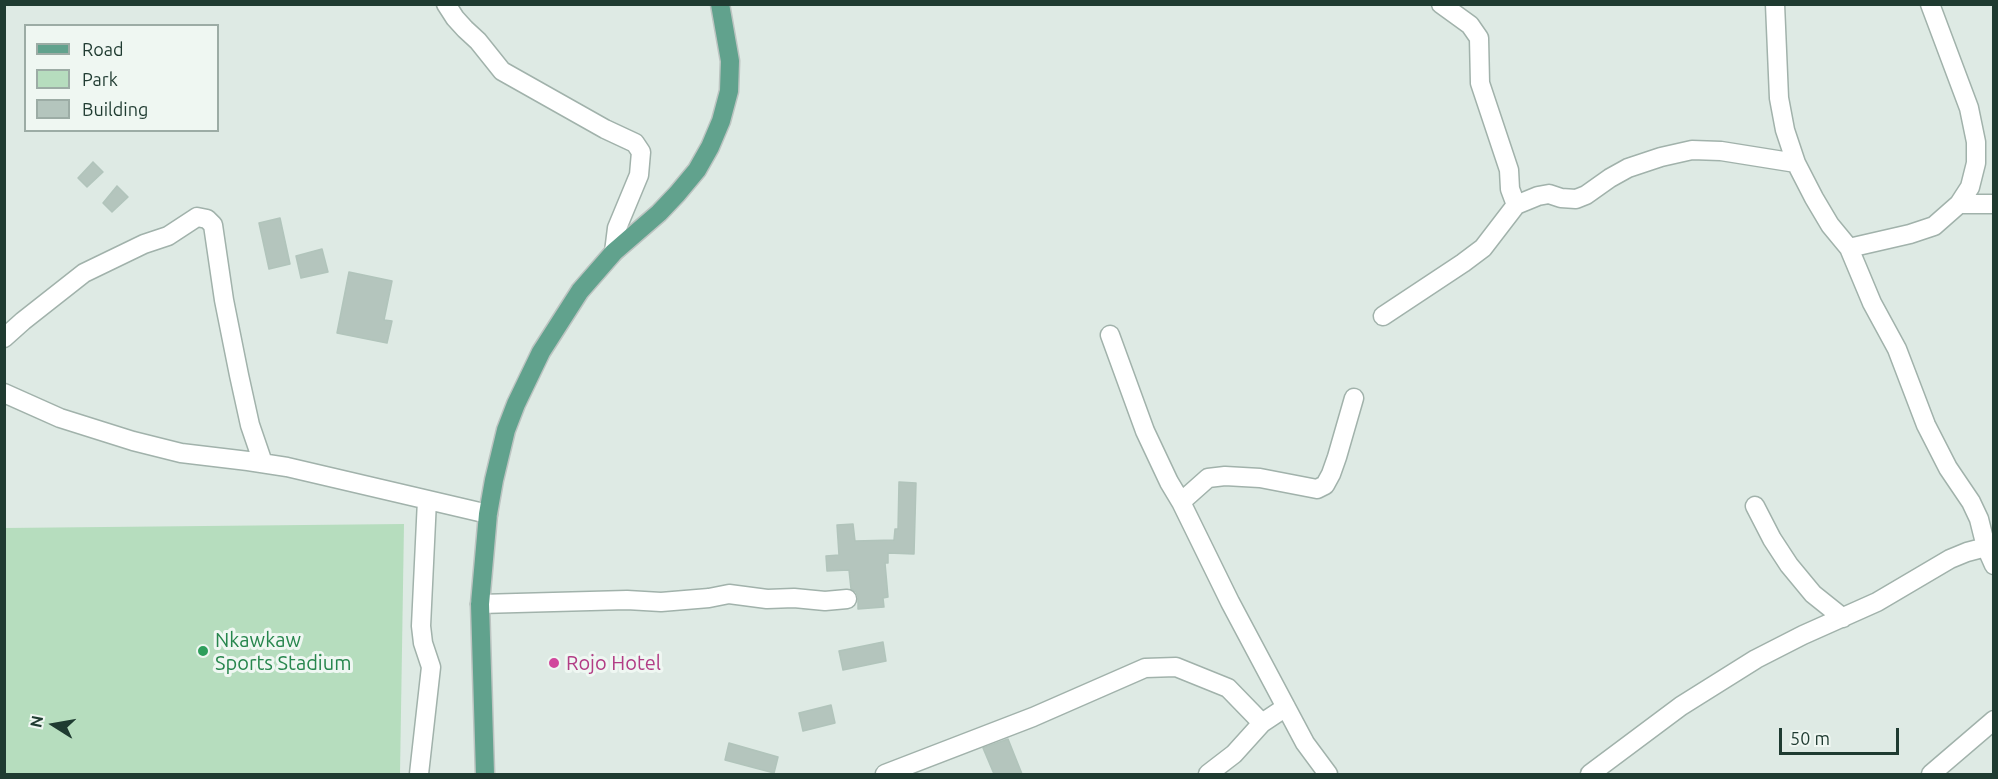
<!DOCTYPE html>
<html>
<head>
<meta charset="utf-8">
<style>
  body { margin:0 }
  #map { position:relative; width:1998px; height:779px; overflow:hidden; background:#deeae4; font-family:Ubuntu,sans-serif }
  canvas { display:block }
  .frame { position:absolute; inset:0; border:6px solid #1f3b31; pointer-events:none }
  .legend { position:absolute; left:24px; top:24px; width:195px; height:108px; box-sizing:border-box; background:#eff7f2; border:2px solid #9caca5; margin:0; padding:8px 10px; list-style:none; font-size:18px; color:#1f3b31 }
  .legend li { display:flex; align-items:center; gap:12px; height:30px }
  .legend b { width:30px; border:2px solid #9caca5 }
  .north { position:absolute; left:24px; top:695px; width:60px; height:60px; -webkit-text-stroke:4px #eff7f2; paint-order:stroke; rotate:281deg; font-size:16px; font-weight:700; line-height:24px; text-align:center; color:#1f3b31 }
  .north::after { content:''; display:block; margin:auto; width:21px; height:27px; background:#1f3b31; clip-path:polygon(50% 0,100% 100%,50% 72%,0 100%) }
  .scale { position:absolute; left:1779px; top:728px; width:120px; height:27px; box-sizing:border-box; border:3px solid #1f3b31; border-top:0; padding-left:8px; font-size:18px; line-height:21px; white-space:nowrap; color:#1f3b31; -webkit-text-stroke:4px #eff7f2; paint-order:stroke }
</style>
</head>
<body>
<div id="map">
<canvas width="1998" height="779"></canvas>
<div class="frame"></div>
<ul class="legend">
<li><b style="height:8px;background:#61a28d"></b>Road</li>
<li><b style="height:16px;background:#b6ddbe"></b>Park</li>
<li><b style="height:16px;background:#b4c5bd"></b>Building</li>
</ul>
<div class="north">N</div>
<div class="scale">50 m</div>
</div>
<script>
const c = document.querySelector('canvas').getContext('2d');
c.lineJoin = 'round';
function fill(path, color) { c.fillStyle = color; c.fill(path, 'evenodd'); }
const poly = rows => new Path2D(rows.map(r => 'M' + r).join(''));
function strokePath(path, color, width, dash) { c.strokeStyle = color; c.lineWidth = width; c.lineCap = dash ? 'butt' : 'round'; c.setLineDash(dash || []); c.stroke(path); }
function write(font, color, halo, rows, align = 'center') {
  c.font = font + ' Ubuntu,sans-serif'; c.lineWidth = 6; c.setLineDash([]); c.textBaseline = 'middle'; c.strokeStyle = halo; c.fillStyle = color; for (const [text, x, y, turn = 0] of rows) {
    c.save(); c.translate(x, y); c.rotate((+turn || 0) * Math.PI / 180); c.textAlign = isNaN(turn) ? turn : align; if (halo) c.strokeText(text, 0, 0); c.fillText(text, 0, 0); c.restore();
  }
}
fill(poly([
  [404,524,400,774,5,774,5,528]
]), '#b6ddbe');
const building = poly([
  [93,162,103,172,87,187,78,178,93,162],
  [117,186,128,197,112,212,103,203,117,186],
  [280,218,290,264,269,269,259,223,280,218],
  [322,249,328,272,301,278,296,256,322,249],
  [349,272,392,281,384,320,392,321,387,343,337,333,349,272],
  [899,482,916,483,914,554,888,553,888,563,885,563,888,597,883,598,884,607,858,609,858,597,856,592,851,589,849,570,827,571,826,556,839,555,837,525,853,524,855,541,894,540,895,529,898,529,899,482],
  [883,642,886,661,843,670,839,651,883,642],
  [831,705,835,723,803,731,799,713,831,705],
  [1008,739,1022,774,994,774,983,748,1008,739],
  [729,743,778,757,774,773,725,760,729,743]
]);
fill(building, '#b4c5bd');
strokePath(building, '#b1c4bb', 1.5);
const minor = poly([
  [446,4,455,18,465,29,478,41,502,71,605,129,635,143,641,152,639,175,617,228,614,252],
  [1441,4,1470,25,1479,38,1480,83,1509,170,1510,189,1516,205],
  [1775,4,1779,98,1785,130,1796,163,1814,198,1830,225,1849,248,1872,303,1897,349,1926,425,1948,468,1971,502,1979,519,1986,547,1994,565],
  [1959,204,1994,204],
  [1849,248,1910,234,1934,226,1959,204,1970,187,1976,163,1976,142,1969,108,1930,4],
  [1383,316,1463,263,1483,248,1516,205,1538,196,1549,194,1561,198,1576,199,1586,195,1610,178,1628,168,1661,157,1692,150,1721,151,1796,163],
  [1110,335,1145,431,1169,482,1181,502,1230,602,1305,743,1328,774],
  [4,338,23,321,84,273,144,244,168,236,197,217,207,219,213,225,224,300,239,375,250,425,263,463],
  [4,393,60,418,133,441,181,453,248,461,287,467,488,514],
  [1181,502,1208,478,1225,476,1260,478,1317,489,1325,485,1331,474,1337,457,1354,398],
  [1755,506,1772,539,1789,565,1813,594,1843,618],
  [480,604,627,600,661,602,709,598,729,594,767,599,794,598,825,601,847,599],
  [419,774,431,667,423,643,421,626,427,500],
  [885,774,1033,717,1145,668,1176,667,1228,688,1262,723],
  [1208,774,1234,754,1262,723,1286,707],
  [1590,774,1681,706,1756,659,1803,635,1877,602,1950,559,1967,552,1986,547],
  [1931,774,1994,720]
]);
const major = poly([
  [485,774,480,604,488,514,494,480,506,430,516,404,541,352,580,291,614,252,659,213,677,194,697,170,710,147,721,121,729,91,730,61,720,4]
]);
strokePath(minor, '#a1b2ab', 21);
strokePath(major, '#bcc4c1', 21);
strokePath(minor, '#fff', 18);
strokePath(major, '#61a28d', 18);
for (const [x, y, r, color] of [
  [203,651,6,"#2e9e5b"],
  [554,663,6,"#d1479c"]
]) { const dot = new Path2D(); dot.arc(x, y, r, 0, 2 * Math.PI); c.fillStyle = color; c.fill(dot); strokePath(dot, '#eff7f2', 2); }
write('20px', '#27864d', '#eff7f2', [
  ["Nkawkaw",215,640],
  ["Sports Stadium",215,663]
], 'left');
write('20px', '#b23c85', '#eff7f2', [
  ["Rojo Hotel",566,663]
], 'left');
</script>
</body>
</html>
